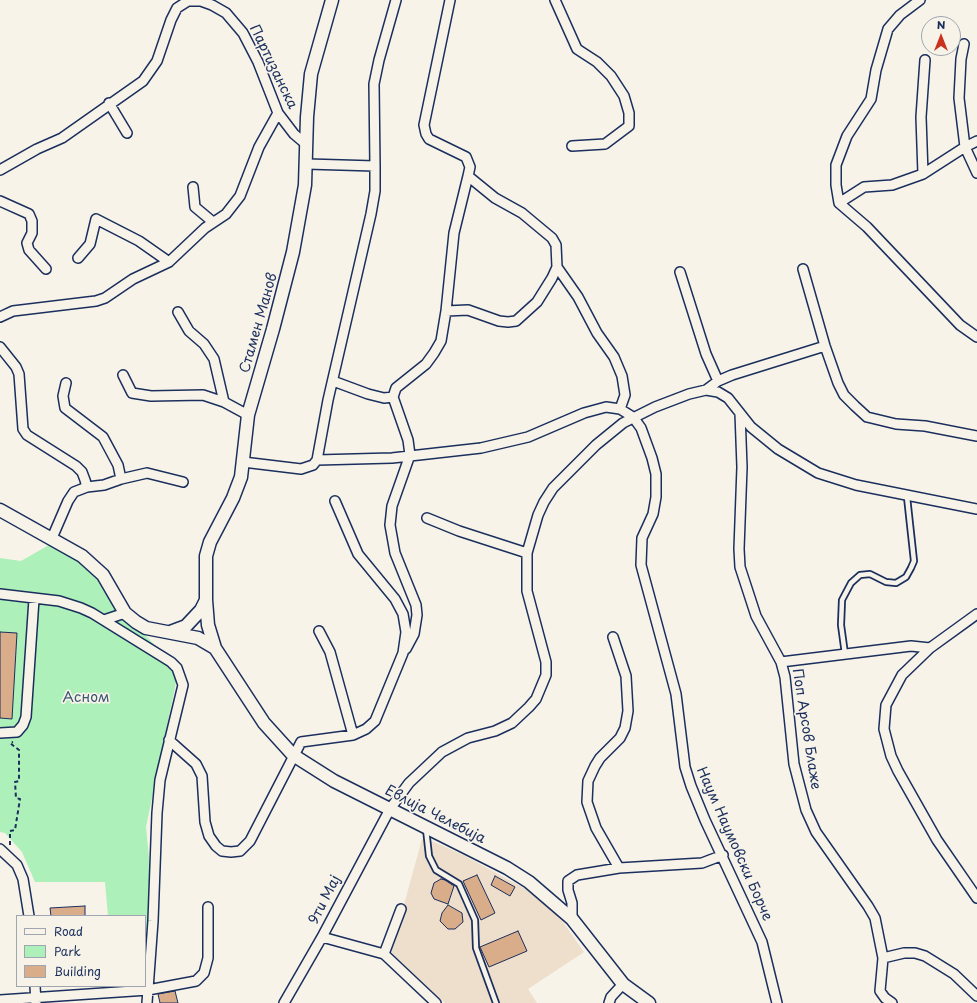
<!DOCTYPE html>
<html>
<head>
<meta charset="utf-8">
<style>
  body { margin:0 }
  #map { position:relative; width:977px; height:1003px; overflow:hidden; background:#f7f3e8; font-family:"Playpen Sans",sans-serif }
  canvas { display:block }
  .legend { position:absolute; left:16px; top:915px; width:130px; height:72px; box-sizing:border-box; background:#f7f3e8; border:1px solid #9fa5b1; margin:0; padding:5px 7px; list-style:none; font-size:12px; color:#1b2f5e }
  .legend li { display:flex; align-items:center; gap:8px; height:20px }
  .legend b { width:20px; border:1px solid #9fa5b1 }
  .north { position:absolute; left:921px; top:16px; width:40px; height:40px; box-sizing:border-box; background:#f7f3e8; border:1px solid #9fa5b1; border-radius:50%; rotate:0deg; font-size:11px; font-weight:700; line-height:16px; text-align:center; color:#1b2f5e }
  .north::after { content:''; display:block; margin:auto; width:14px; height:18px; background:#c8321e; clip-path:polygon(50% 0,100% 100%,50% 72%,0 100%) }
</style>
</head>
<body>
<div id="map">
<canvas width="977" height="1003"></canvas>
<ul class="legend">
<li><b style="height:5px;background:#f7f3e8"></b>Road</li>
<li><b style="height:11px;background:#adf0b9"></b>Park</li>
<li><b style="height:11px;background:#d9ac8a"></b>Building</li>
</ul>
<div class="north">N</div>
</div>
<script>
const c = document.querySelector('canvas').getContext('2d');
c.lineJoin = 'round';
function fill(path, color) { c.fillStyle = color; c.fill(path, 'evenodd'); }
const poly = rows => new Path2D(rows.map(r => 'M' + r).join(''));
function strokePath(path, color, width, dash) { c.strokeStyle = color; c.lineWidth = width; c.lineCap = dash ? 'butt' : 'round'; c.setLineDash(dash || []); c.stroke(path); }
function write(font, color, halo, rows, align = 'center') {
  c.font = font + ' "Playpen Sans",sans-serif'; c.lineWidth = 3.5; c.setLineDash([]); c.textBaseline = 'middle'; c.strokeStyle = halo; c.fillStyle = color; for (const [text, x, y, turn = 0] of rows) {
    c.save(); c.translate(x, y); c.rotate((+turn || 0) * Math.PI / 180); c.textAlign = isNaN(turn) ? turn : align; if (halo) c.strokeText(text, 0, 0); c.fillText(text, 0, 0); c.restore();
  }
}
fill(poly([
  [422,839,434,842,463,855,522,887,544,902,563,922,584,952,528,989,537,1003,445,1003,391,952]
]), '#eedecc');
fill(poly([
  [49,545,91,569,105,593,171,662,177,678,146,827,151,879,145,959,145,916,108,916,105,882,35,882,22,852,5,833,0,832,0,558,21,561]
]), '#adf0b9');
const building = poly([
  [0,632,17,633,12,719,0,718,0,632],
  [477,875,495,913,481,920,463,881,477,875],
  [495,876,515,887,510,896,491,885,495,876],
  [441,879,445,880,454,886,448,904,434,899,431,893,434,883,441,879],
  [448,905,462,913,463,922,455,929,448,929,440,921,442,913,448,905],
  [85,906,85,916,51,916,50,908,85,906],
  [518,931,527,951,489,967,480,947,518,931],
  [175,991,178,1003,160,1003,158,994,175,991]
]);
fill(building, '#d9ac8a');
strokePath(building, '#1b2f5e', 1);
const service = poly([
  [845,654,841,625,842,600,851,583,860,575,870,574,886,582,896,583,906,577,911,568,914,561,907,497],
  [426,829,429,856,436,870,459,884,475,920,476,948,496,1003]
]);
const minor = poly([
  [555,0,577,49,597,62,611,76,624,96,629,113,629,126,605,144,572,146],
  [920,0,900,15,888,29,876,70,871,99,847,136,836,165,836,185,839,203,864,187,892,185,923,174],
  [964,44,961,59,959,98,965,147,977,173],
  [925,60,921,117,923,174,965,147,977,141],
  [109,103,127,133],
  [307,164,375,166],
  [0,170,37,149,62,138,143,81,157,61,171,20,177,8,188,1,201,1,212,5,226,13,243,33,258,62,278,113,294,134,307,145],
  [193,187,195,207,213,222],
  [0,201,29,214,32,221,32,233,27,243,29,250,46,269],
  [839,203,867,227,960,325,977,337],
  [78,258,90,244,96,219,139,241,169,262],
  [557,267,578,297,597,333,614,357,622,376,625,395,620,409],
  [803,269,825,346,838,383,844,395,855,406,867,417,896,424,925,426,977,436],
  [680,272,706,354,718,381],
  [446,311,454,233,468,176],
  [178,312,189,331,204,344,214,359,224,402],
  [0,317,13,311,96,301,105,298,133,279,169,262,205,228,226,214,240,196,259,147,278,113],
  [0,347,16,367,19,374,23,429,27,435,76,466,82,472,85,480,87,487,74,492,68,501,52,538],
  [123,375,132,393,151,396,203,395,224,402,248,415],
  [333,381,368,394,384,398,393,397,408,440,410,455,392,506,390,525,395,553,416,605,417,615,414,634,406,649],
  [66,383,63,396,65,408,103,437,118,465,121,479,104,485,87,487],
  [706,390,718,381,732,375,825,346],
  [393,397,396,388,426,364,434,353,441,341,446,311,468,310,499,321,508,322,516,321,537,302,552,278,557,267,556,245,552,238,522,213,495,198,468,176,470,167,466,157,429,139,426,134,424,125,450,0],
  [740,413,742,467,739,549,740,567,756,616,781,662,911,646,930,648],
  [317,460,392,458,481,448,528,437,584,413,606,407,620,409,633,417,641,428,652,458,656,474,656,497,653,514,642,538,641,565,676,694,685,767,691,786,705,820,762,942,777,1003],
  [243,462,301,469,313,465,317,460,328,400,371,214,375,191,375,166,374,84,379,60,396,0],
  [121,479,147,473,183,482],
  [427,518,459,531,527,553],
  [0,594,59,601,81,608,92,613,171,662,177,668,183,685,160,780,157,813,153,921,147,1003],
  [977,614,930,648,902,675,886,705,884,729,891,756,898,771,937,840,977,898],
  [104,620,125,613],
  [319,631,330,652,353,735],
  [613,637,626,676,628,711,625,728,620,738,600,758,595,766,588,781,587,802,596,828,619,868],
  [781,662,785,677,794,764,806,810,816,832,868,906,875,918,883,958,880,991,885,998,892,1003],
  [0,733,17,732,23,725,26,717,34,599],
  [169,740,196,764,202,776,205,822,209,836,216,846,222,851,231,852,240,851,250,841,301,742,353,735,366,729,375,721,403,653,406,632,403,614,395,599,358,554,335,501],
  [0,849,17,865,23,879,29,916],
  [572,919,572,903,568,890,568,881,577,875,619,868,702,863,723,855],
  [322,937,384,954,436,1003],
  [384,954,401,909],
  [883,958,904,953,915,953,925,956,954,974,977,996],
  [35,986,36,1003],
  [0,1000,148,990,196,981,204,973,208,958,208,907],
  [284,1003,322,937,390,809,409,783,442,752,468,738,495,731,512,723,529,707,536,699,546,675,546,662,527,591,527,553,538,515,544,502,553,488,596,445,623,423,655,407,689,394,706,390,718,392,728,398,751,427,778,449,818,473,856,485,977,509],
  [609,1003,611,997,623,984]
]);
const tertiary = poly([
  [332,0,311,74,307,117,305,185,293,252,273,329,248,415,241,477,233,498,210,542,206,556,206,600,208,625,215,648,264,723,293,755,334,781,507,868,529,882,572,919,623,984,649,1003],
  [0,510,82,556,103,575,125,613,136,622,146,628,198,638,215,648],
  [170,632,186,626,201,610,206,600]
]);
strokePath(service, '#1b2f5e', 8);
strokePath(minor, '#1b2f5e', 12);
strokePath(tertiary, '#1b2f5e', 15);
strokePath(poly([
  [10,845,10,831,15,830,20,799,16,798,15,782,19,781,19,750,10,743,13,742]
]), '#1b2f5e', 2, [4, 3]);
strokePath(service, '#f7f3e8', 4.5);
strokePath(minor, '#f7f3e8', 9);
strokePath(tertiary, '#f7f3e8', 12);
write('14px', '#1b2f5e', '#f7f3e8', [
  ["Партизанска",273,67,64],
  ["Стамен Манов",259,323,-74],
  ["Поп Арсов Блаже",806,729,81],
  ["Евлија Челебија",435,815,27],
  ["Наум Наумовски Борче",734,844,66],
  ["9ти Мај",325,900,-63]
]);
write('14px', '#385670', '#f7f3e8', [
  ["Асном",86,698]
]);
</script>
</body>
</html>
